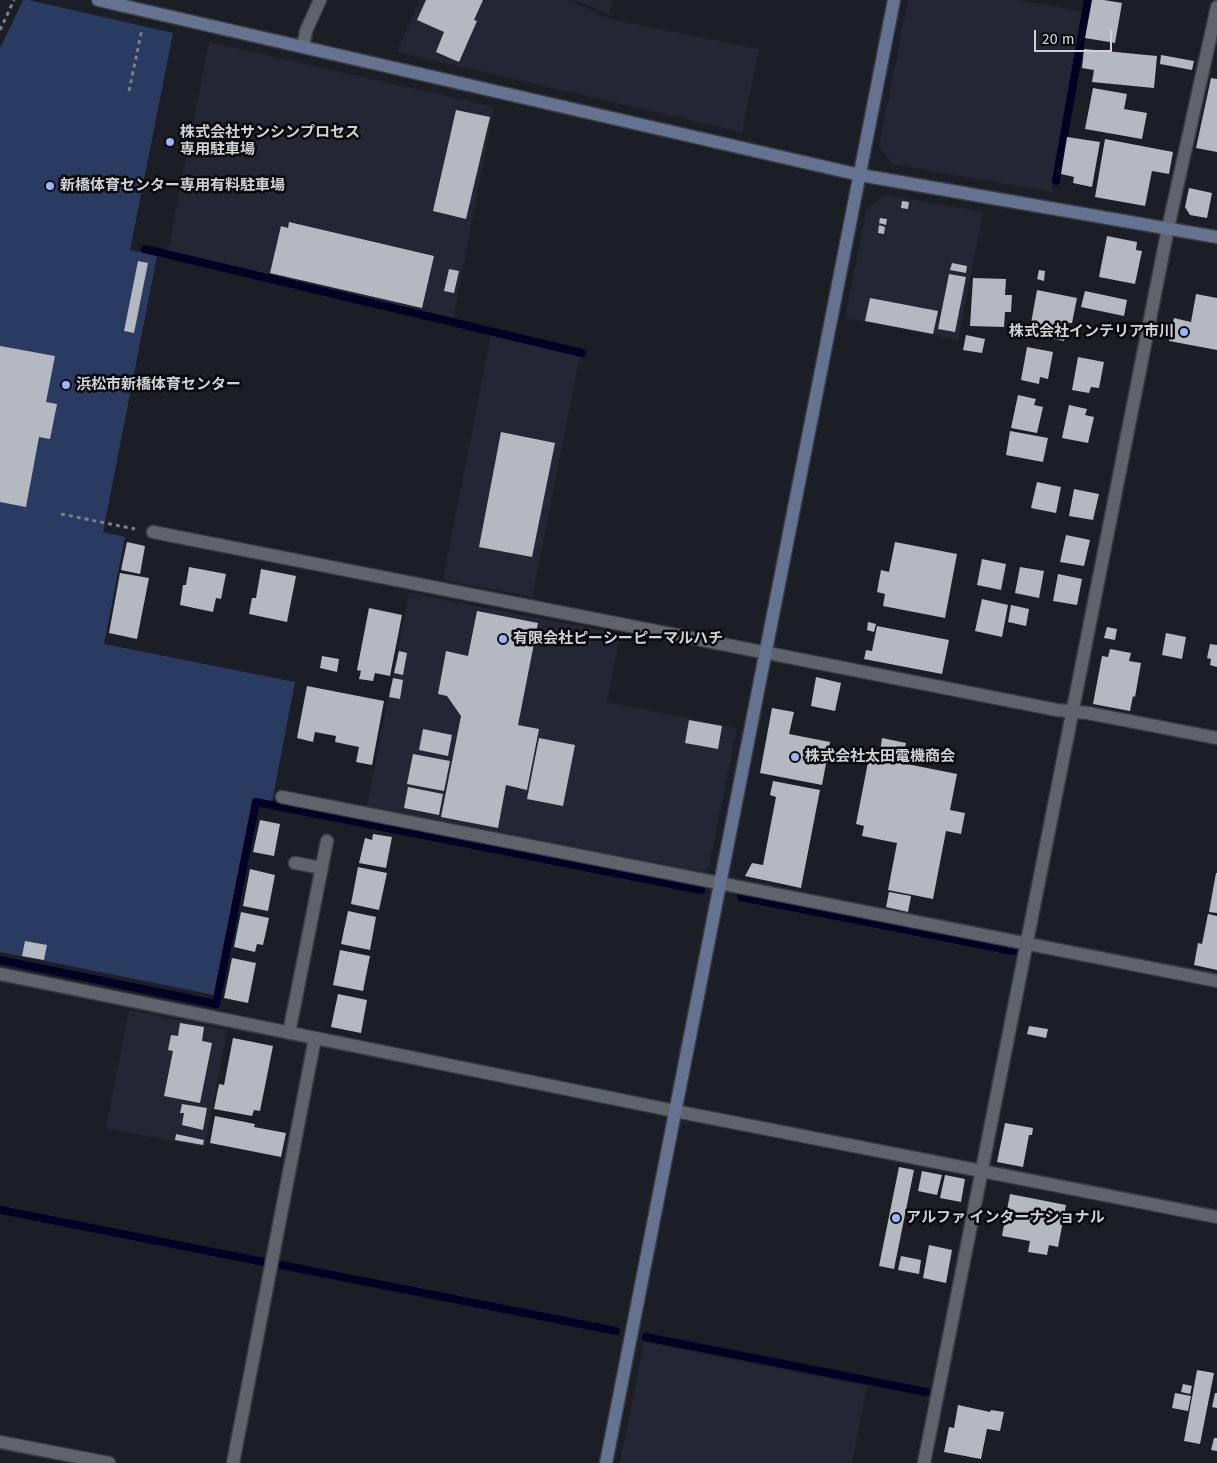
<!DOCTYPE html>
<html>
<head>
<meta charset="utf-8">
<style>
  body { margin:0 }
  #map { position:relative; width:1217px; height:1463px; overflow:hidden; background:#1b1f25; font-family:"Fira Sans",sans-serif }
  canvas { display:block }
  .scale { position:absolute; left:1034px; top:30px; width:78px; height:22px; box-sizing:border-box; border:2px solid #cfd1d6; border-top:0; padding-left:6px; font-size:15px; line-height:18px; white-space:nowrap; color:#cfd1d6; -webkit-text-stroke:4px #07090b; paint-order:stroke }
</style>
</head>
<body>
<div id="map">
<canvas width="1217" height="1463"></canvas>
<div class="scale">20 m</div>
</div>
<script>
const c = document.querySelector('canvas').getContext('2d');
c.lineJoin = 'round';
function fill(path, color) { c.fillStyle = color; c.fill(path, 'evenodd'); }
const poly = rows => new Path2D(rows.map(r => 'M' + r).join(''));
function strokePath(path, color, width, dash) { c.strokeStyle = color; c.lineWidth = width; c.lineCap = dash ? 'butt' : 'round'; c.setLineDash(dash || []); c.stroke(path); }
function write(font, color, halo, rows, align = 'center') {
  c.font = font + ' "Fira Sans","Noto Sans JP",sans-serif'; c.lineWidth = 5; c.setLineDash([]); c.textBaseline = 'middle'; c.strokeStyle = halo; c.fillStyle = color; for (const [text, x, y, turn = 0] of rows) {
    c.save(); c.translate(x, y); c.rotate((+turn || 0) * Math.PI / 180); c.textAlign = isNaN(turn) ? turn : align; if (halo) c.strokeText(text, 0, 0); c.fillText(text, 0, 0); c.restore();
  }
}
fill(poly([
  [420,0,568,0,609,19,759,49,742,132,397,52],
  [577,0,611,0,610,15],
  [908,0,1017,0,1084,12,1052,192,892,164,879,146],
  [209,42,494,107,453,318,168,251],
  [885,195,983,212,958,340,845,318,867,208],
  [491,335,580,356,532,597,443,580],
  [409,593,620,634,607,702,737,728,709,867,703,872,367,806],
  [129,1010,227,1030,205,1147,106,1128],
  [644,1342,867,1386,852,1463,620,1463]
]), '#232733');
fill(poly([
  [23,0,29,0,173,33,130,250,157,256,103,532,125,537,104,644,295,682,272,802,253,798,214,995,0,952,0,48]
]), '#2a3b61');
strokePath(poly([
  [1056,181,1088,0],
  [145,249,582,353],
  [741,897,1013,951],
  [0,960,216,1004,256,802,701,890],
  [0,1210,264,1262],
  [281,1265,616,1331],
  [646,1337,926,1392]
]), '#000025', 8);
fill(poly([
  [426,0,483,0,474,20,477,21,459,62,436,52,444,32,417,20],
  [1092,0,1104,0,1122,3,1115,43,1085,38],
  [1084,49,1157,56,1154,88,1092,82,1094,70,1082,68],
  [1161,55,1194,61,1192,70,1160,64],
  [1211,78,1217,79,1217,152,1196,148],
  [1093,88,1127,94,1124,109,1147,113,1142,139,1085,129],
  [456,110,490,117,466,219,433,211],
  [1067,137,1100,142,1092,187,1073,183,1074,177,1061,174],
  [1105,139,1173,152,1169,174,1152,171,1145,206,1095,197],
  [1189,188,1212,193,1207,218,1190,215,1185,207],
  [902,201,909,202,908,209,901,208],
  [880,218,887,219,886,225,879,223],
  [289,222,434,256,422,308,270,273,281,226,288,228],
  [879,225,885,227,884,234,878,233],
  [1107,236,1137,242,1136,250,1142,251,1135,284,1099,277],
  [138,261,148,263,134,333,124,331],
  [952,263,967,266,966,273,950,270],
  [449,269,459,271,454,293,444,291],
  [1039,270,1045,271,1044,281,1037,279],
  [949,274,966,277,955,332,938,329],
  [973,278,1006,279,1005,295,1012,295,1011,312,1005,312,1004,327,970,326],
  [1037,290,1077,298,1072,323,1068,323,1064,341,1029,334],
  [1085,291,1127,300,1124,316,1081,307],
  [1196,294,1217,298,1217,350,1169,341,1174,318,1191,322],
  [870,298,938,311,933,334,865,321],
  [966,335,985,339,982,353,963,350],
  [0,346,55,356,46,402,57,404,50,439,39,437,26,507,0,502],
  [1027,347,1053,352,1048,379,1040,377,1039,384,1021,380],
  [1078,357,1104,362,1099,388,1091,387,1089,393,1072,390],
  [1018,395,1036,399,1034,405,1043,407,1037,433,1011,428],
  [1069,405,1087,409,1085,415,1094,417,1088,443,1062,438],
  [1010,431,1048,438,1043,462,1006,455],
  [501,432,555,443,532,557,479,547],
  [1037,482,1061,487,1056,513,1031,508],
  [1074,489,1099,494,1093,520,1069,516],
  [1066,535,1090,540,1084,566,1060,562],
  [127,542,145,546,140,574,121,570],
  [895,542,957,554,945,618,883,606,885,594,877,592,881,570,889,572],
  [982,559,1006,564,1001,590,977,585],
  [189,567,226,574,221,599,216,598,213,612,180,605,183,585,186,585],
  [1020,567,1044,571,1039,598,1015,593],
  [261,569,296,576,287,622,249,614,252,598,256,598],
  [120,573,149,578,137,639,109,633],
  [1058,574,1082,579,1077,605,1053,601],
  [982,599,1008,605,1002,637,975,631],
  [1011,605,1029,609,1026,626,1008,622],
  [369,608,402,615,390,676,375,673,373,681,359,679,361,671,357,670],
  [477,611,538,623,518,725,539,729,527,790,506,785,498,828,441,817,461,716,447,696,438,694,446,651,468,656],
  [868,622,876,624,874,632,867,630],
  [877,626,949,640,942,674,864,659,866,650,872,651],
  [1107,627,1117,629,1115,640,1104,638],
  [1166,633,1186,637,1182,659,1162,655],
  [1210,644,1217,645,1217,667,1210,665,1211,659,1207,658],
  [1110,649,1131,653,1129,661,1141,663,1135,697,1133,696,1130,711,1093,704,1102,656,1108,657],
  [399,651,407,653,403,675,394,673],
  [322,656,339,659,337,672,320,668],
  [816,677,841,683,835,711,811,706],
  [393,678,403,680,400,699,389,697],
  [307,686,384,701,372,765,356,762,359,747,335,742,336,736,315,732,313,742,297,738],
  [772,708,794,712,789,734,830,742,822,785,760,773],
  [689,720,722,726,718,749,685,743],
  [423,729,452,735,448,756,419,750],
  [539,738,575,745,563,806,527,799],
  [882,738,906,743,902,763,957,774,950,810,965,813,961,834,946,831,933,899,888,890,897,843,862,836,864,826,856,824,869,757,879,759],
  [413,754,450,761,444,791,407,784],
  [773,781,820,790,801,888,745,876,752,863,763,865,776,797,770,795],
  [408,787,443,794,439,815,404,808],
  [260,820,280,824,274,856,253,852],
  [373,834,392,837,386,868,359,863,365,838,372,840],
  [358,867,387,873,379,910,351,904],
  [250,869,275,875,268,911,243,906],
  [1216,873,1217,873,1217,913,1209,912],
  [889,892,911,896,908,912,886,907],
  [348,911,376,917,370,950,341,944],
  [241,912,269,918,263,945,257,944,255,952,234,947],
  [1208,914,1217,916,1217,970,1194,965,1198,943,1202,944],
  [25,941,47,945,44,960,22,956],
  [340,950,370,956,363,991,333,985],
  [232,958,256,963,248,1003,224,998],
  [338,994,367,1000,361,1033,331,1027],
  [180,1023,204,1027,202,1041,212,1043,200,1103,164,1096,173,1051,168,1050,171,1035,178,1036],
  [1029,1026,1048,1029,1046,1038,1027,1034],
  [233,1038,273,1046,260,1111,254,1110,252,1116,214,1109,219,1084,224,1085],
  [182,1104,207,1108,203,1130,182,1125,184,1113,180,1113],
  [215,1116,255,1124,254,1127,286,1133,281,1157,210,1143],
  [1005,1123,1033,1128,1032,1135,1029,1135,1023,1167,997,1162],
  [176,1134,204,1140,203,1145,175,1140],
  [899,1167,914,1170,894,1269,879,1266],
  [922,1171,942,1175,937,1195,918,1191],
  [945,1175,965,1179,961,1202,940,1198],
  [1010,1194,1066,1205,1058,1247,1049,1245,1047,1255,1028,1252,1030,1241,1002,1236,1004,1225,1001,1224,1004,1209,1007,1210],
  [929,1245,952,1250,946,1283,923,1278],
  [901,1256,921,1260,919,1274,898,1270],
  [1197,1370,1214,1373,1200,1444,1184,1441],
  [1183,1384,1192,1386,1190,1394,1181,1392],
  [1175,1393,1191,1396,1188,1411,1172,1408],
  [1215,1393,1217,1393,1217,1408,1212,1407],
  [958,1405,990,1412,991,1410,1004,1412,1000,1431,987,1429,981,1459,944,1452,949,1427,954,1428],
  [1214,1438,1217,1438,1217,1451,1211,1450]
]), '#b3b8c1');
const street = poly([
  [303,47,306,31,320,0],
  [153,532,1057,710,1088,713,1217,738],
  [282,797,1217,981],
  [295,863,322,868],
  [0,974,675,1111,1217,1217],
  [289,1033,327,841],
  [0,1442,109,1463],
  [233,1463,315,1038],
  [924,1463,1168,228,1217,7]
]);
const secondary = poly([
  [98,0,860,175,1217,237],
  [606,1463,894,0]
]);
strokePath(street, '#3a3c42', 15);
strokePath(secondary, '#3a3c42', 15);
strokePath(poly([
  [0,30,14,0],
  [129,91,142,29],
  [61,514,135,529]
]), '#7c7f85', 3, [4, 4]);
strokePath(street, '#5f636b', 12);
strokePath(secondary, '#657392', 12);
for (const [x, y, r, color] of [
  [170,142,5,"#96b6fd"],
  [50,186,5,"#96b6fd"],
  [1184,332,5,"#96b6fd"],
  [66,385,5,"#96b6fd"],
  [503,639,5,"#96b6fd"],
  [795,757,5,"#96b6fd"],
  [896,1218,5,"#96b6fd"]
]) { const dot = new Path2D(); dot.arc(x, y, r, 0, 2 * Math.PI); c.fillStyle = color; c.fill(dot); strokePath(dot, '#07090b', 2); }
write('bold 15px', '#cfd1d6', '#07090b', [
  ["株式会社サンシンプロセス",180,133],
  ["専用駐車場",180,150],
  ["新橋体育センター専用有料駐車場",60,186],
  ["株式会社インテリア市川",1174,332,"right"],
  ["浜松市新橋体育センター",76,385],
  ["有限会社ピーシーピーマルハチ",513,639],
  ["株式会社太田電機商会",805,757],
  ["アルファ インターナショナル",906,1218]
], 'left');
</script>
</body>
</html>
